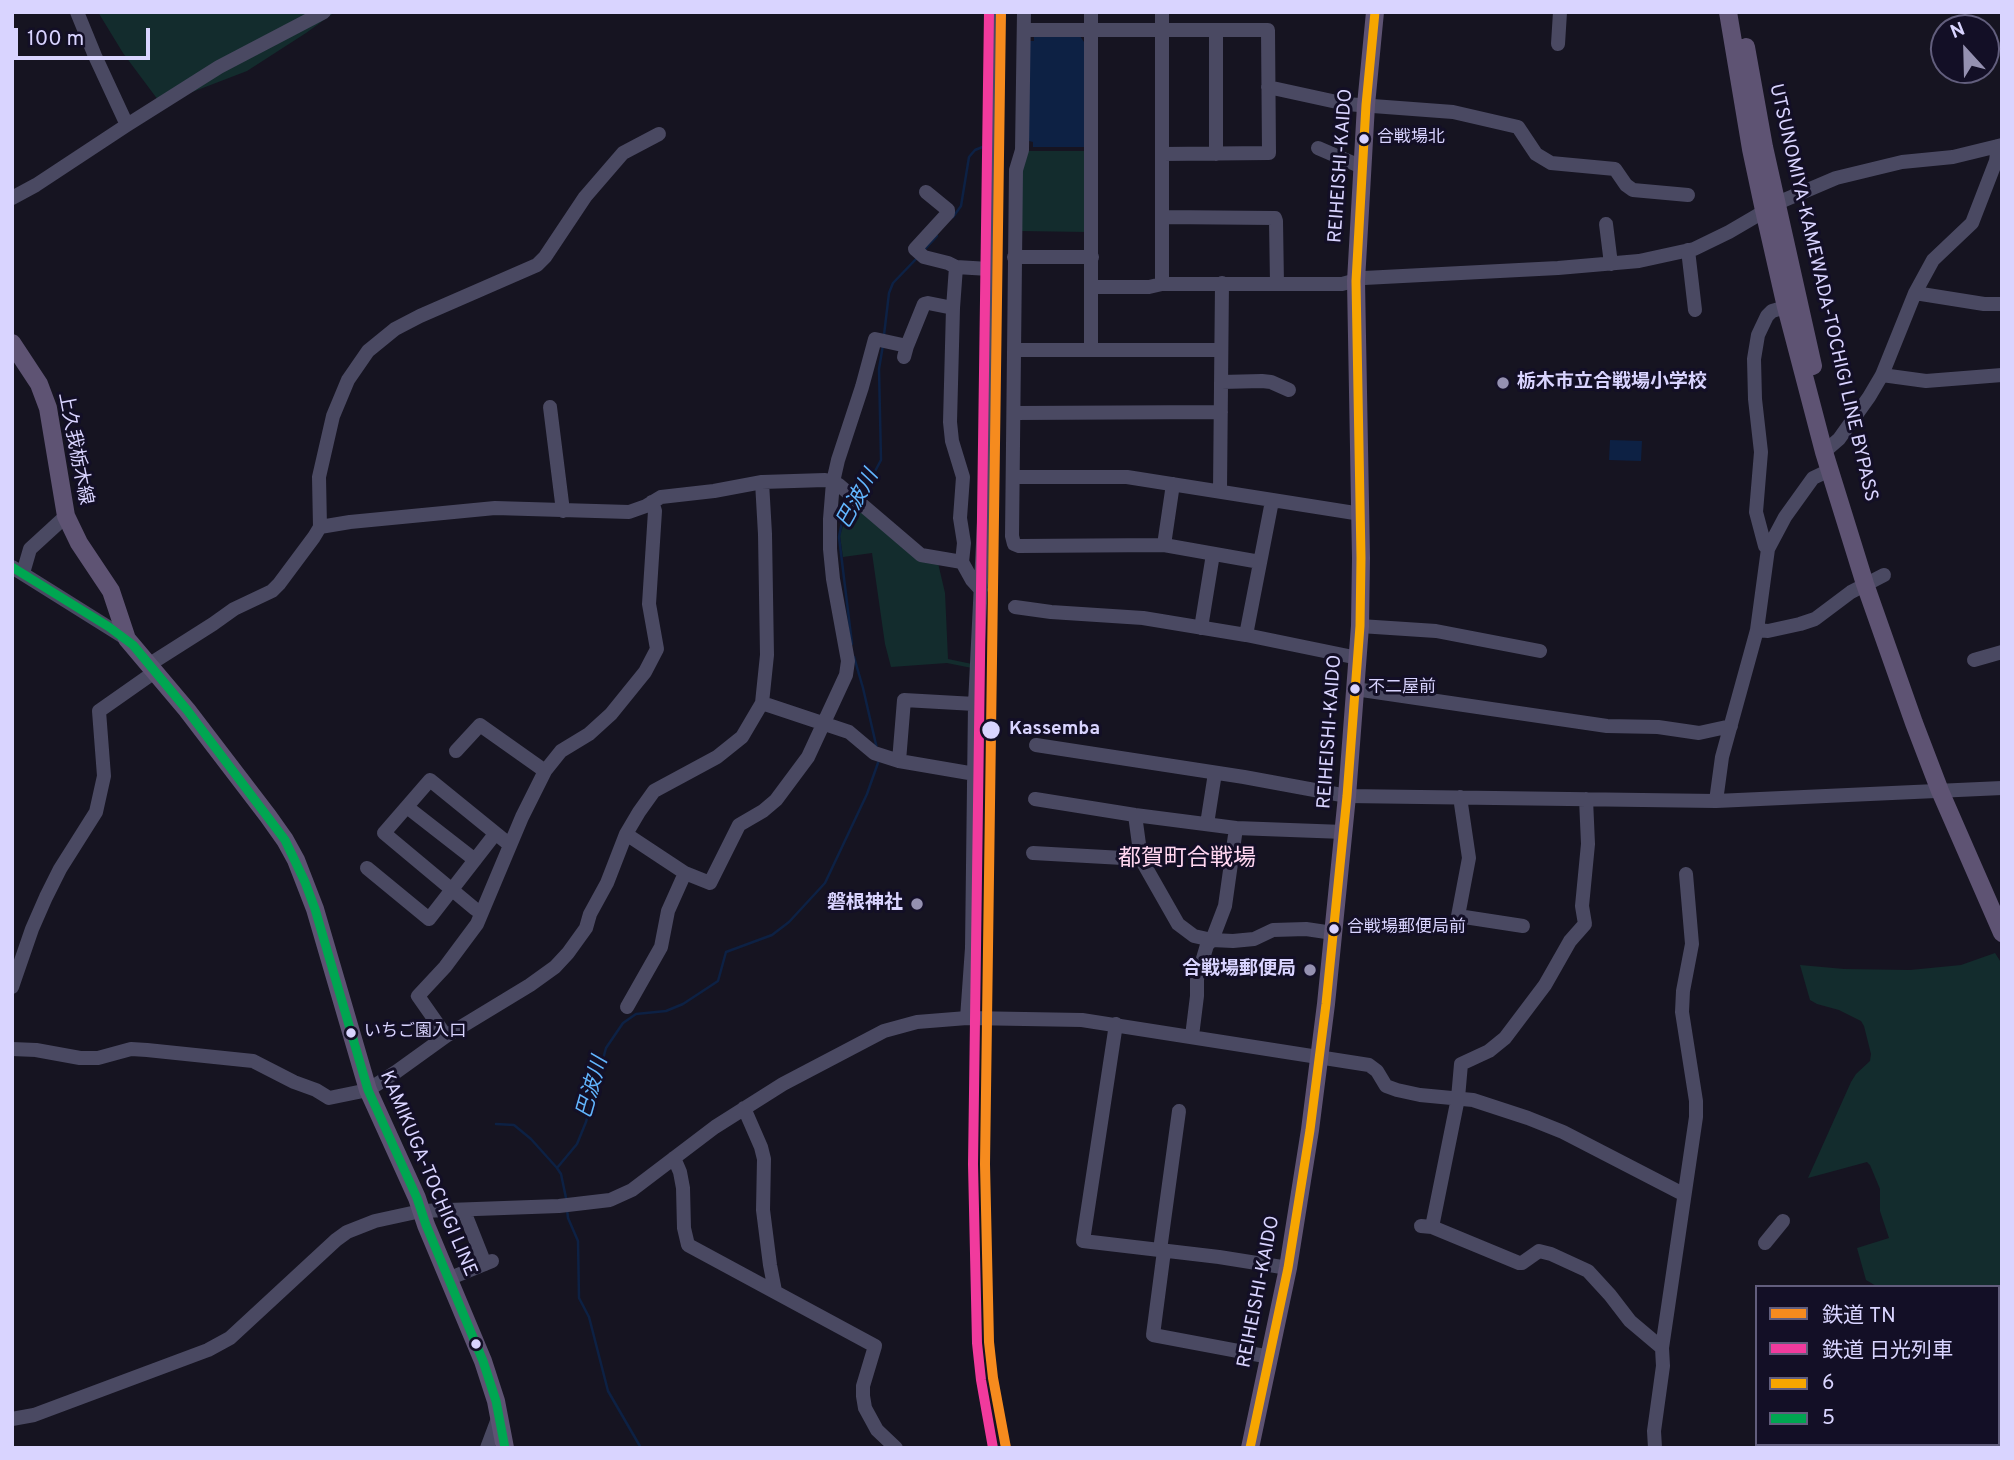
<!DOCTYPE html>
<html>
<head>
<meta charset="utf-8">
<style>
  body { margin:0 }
  #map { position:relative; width:2014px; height:1460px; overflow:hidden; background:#161421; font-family:Overpass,"Noto Sans JP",sans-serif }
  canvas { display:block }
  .frame { position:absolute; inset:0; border:14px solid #d9d4ff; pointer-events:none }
  .legend { position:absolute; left:1755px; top:1285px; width:245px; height:161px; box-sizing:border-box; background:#130f26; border:2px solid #625e7d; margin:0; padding:9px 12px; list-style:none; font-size:21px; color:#d9d4ff }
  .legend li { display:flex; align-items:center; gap:14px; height:35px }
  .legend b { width:35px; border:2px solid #625e7d }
  .north { position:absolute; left:1930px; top:14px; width:70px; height:70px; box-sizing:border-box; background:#130f26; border:2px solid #625e7d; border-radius:50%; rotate:338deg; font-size:19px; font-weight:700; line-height:28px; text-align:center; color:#d9d4ff }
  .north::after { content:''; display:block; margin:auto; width:24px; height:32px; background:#9591b1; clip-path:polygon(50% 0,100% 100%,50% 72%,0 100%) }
  .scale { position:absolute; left:14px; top:28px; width:136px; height:32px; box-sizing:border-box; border:4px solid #d9d4ff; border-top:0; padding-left:9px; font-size:21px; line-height:24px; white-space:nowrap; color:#d9d4ff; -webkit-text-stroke:5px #130f26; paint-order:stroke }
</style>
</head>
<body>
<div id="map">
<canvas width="2014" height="1460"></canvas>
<div class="frame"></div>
<ul class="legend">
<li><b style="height:9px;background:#f68b1e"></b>鉄道 TN</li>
<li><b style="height:9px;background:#f13a9d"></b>鉄道 日光列車</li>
<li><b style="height:9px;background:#f7a600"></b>6</li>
<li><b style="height:9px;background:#00a651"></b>5</li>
</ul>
<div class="north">N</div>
<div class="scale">100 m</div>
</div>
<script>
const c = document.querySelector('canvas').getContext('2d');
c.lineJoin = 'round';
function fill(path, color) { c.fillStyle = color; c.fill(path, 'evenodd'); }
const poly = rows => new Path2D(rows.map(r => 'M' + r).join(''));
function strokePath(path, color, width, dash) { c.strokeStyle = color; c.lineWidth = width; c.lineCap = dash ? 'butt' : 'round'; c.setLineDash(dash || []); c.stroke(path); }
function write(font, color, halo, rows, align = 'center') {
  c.font = font + ' Overpass,"Noto Sans JP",sans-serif'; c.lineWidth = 6; c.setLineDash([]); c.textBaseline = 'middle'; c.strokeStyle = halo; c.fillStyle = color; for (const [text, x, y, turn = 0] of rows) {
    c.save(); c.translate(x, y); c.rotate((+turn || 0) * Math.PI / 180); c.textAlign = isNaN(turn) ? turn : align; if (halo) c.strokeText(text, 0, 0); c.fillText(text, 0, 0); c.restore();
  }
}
fill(poly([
  [98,12,335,12,306,33,247,71,161,104,123,53],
  [1026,151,1087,151,1087,232,1019,231,1020,172],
  [858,507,938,563,945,593,948,659,972,664,972,668,947,663,891,667,885,644,872,553,843,557,840,536,843,526],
  [1995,953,2002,964,2002,1395,1998,1393,1998,1287,1878,1287,1866,1280,1857,1248,1889,1238,1880,1211,1880,1189,1870,1165,1867,1162,1808,1178,1851,1082,1856,1074,1870,1061,1871,1054,1864,1026,1861,1021,1839,1010,1817,1004,1810,1000,1800,965,1844,969,1910,970,1961,965]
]), '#132c2d');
fill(poly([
  [1034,36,1080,36,1084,42,1084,147,1033,147,1033,142,1029,141,1027,41,1034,41],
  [1610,440,1642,441,1641,461,1609,460]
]), '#0d2144');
strokePath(poly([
  [953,217,961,206,969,157,975,150,985,146],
  [925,249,937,236],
  [884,335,889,293,893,283,917,258],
  [861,498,881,460,879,369,883,345],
  [852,644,839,537,842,522,855,506],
  [854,657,863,688,877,749],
  [496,1124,514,1125,531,1139,557,1168,561,1174,566,1198],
  [557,1168,577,1144,586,1122,606,1048,623,1023,636,1014,666,1011,683,1004,718,981,726,952,772,935,789,922,825,883,867,794,879,760],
  [567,1209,568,1218,578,1241,579,1298,589,1317,608,1391,641,1448]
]), '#0d2144', 2.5);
strokePath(poly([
  [77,12,95,56,127,125],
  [1024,12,1022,150,1016,170,1012,536,1014,544,1019,546,1164,545,1260,562],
  [1024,30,1268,30,1269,153,1162,154],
  [1216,31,1216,154],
  [1558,44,1560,12],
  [1268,87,1346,104,1453,112,1518,127,1536,154,1551,163,1615,169,1626,185,1633,190,1688,195],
  [1318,148,1362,167],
  [926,192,948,210,948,213,915,249,924,257,948,263,956,267],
  [12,198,36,185,127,125,219,67,324,12],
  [1162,217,1275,218,1276,221,1277,284],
  [1606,224,1611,264],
  [1688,250,1695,310],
  [1014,257,1092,257],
  [1162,284,1162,12],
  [1092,287,1149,287,1162,284,1342,284,1364,278,1558,268,1639,261,1694,249,1729,232,1782,201,1836,178,1902,162,1953,157,2002,145],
  [1915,293,1984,304,2002,304],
  [1091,349,1091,12],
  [1015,350,1221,350],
  [904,357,907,346,924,304,928,303,953,308],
  [1882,375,1926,381,2002,375],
  [1221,382,1262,381,1271,382,1289,390],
  [550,407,563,511],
  [1015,413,1221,412],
  [1824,452,1839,439,1869,397,1882,375,1915,293,1933,260,1972,223,1996,161,1998,146],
  [1013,477,1127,477,1361,514],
  [1220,490,1222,283],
  [320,527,350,522,495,508,629,512,646,506,661,497,714,491,762,482,825,480,833,482,839,485,921,555,962,562],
  [1164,545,1173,484],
  [1768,549,1765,546,1756,512,1761,452,1755,399,1754,359,1758,335,1767,316,1772,311,1786,307],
  [12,567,127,639],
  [23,573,30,549,66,516],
  [981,590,972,580,962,562,964,543,960,518,963,477,952,441,950,422,953,308,956,267,989,269],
  [1015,607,1051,612,1143,618,1246,635,1358,658],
  [1360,626,1436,631,1540,651],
  [1201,628,1213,554],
  [1757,630,1768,631,1800,624,1815,619,1851,592,1884,575],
  [1246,635,1272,501],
  [1974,660,2002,652],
  [150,664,213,624,234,609,272,591,279,584,314,537,320,527,319,477,333,416,348,380,368,351,395,329,420,316,537,265,545,257,585,197,623,153,659,134],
  [1355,689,1607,726,1658,727,1699,733,1731,726],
  [762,703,849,732,874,753,899,761,975,774],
  [1036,745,1244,777,1347,796,1716,801,2002,788],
  [456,751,480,725,545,771],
  [899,761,904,700,975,704],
  [1460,797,1469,858,1458,916,1523,926],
  [1035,799,1135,815,1236,828,1344,832],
  [1716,801,1722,757,1757,630,1768,549,1785,517,1813,478,1830,470],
  [407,807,475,860],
  [1135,815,1141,859,1178,924,1194,936,1212,940,1233,941,1254,939,1273,930,1306,929,1333,933],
  [1207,824,1215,773],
  [626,834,685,873,710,883,739,825,763,811,776,800,808,757,846,675,848,661,833,579,830,549,830,519,833,482,838,460,862,387,875,339,907,346],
  [1033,853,1141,859],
  [367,868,429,919,495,834],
  [482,912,475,909,384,833,430,780,510,845],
  [12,987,32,929,46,897,60,869,96,812,104,776,99,711,156,671],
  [627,1007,661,947,668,911,685,873],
  [967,1018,972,948,975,704,985,502,992,12],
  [1116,1024,1083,1241,1219,1257,1288,1268],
  [446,1036,418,996,445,967,477,924,522,817,545,771,561,751,589,734,611,714,645,672,657,649,649,604,655,511,652,502],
  [1192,1036,1197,996,1197,979,1207,945,1212,940,1225,906,1236,828],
  [12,1049,36,1050,80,1058,98,1058,131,1049,147,1050,253,1061,294,1082,316,1090,329,1098,368,1090,396,1072,446,1036,530,985,555,967,568,953,586,928,590,914,607,883,626,834,639,812,654,791,717,757,742,737,762,703,767,655,765,534,762,482],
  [744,1108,761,1147,764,1159,763,1210,770,1265,775,1291],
  [674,1158,680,1172,683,1188,684,1228,688,1245,875,1346,863,1386,863,1396,865,1408,877,1430,896,1448],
  [466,1210,466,1216,485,1264],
  [1421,1226,1432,1227,1519,1263,1522,1263,1539,1251,1551,1254,1588,1271,1610,1295,1630,1321,1662,1348],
  [1432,1227,1458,1098,1461,1064,1489,1051,1505,1038,1545,985,1570,941,1585,924,1582,906,1588,844,1586,799],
  [1765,1243,1783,1221],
  [1160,1250,1179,1111],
  [1164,1251,1153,1335,1270,1357],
  [448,1279,492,1261],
  [12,1419,34,1415,208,1350,230,1338,336,1240,347,1232,375,1221,421,1211,559,1206,610,1200,632,1190,715,1127,783,1084,884,1031,917,1022,967,1018,1082,1020,1369,1065,1377,1071,1386,1086,1397,1090,1420,1095,1473,1100,1528,1118,1563,1132,1683,1194],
  [487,1448,499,1416],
  [1655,1448,1654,1431,1663,1366,1662,1348,1696,1117,1696,1101,1682,1012,1683,991,1692,944,1686,874]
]), '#4a4962', 14);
strokePath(poly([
  [1728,12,1751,149,1764,210,1786,307,1824,452,1865,584,1914,723,1940,791,2002,933],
  [1746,47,1764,147,1813,366],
  [12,343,39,384,48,408,66,516,79,543,111,591,127,639,187,710,268,816,285,840,296,860,315,909,368,1090,417,1198,426,1225,483,1361,496,1401,505,1448],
  [1250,1448,1288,1268,1310,1130,1326,1004,1347,796,1360,626,1361,558,1356,281,1366,105,1375,12]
]), '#5e5373', 18);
strokePath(poly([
  [1250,1448,1288,1268,1310,1130,1326,1004,1347,796,1360,626,1361,558,1356,281,1366,105,1375,12]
]), '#f7a600', 9);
strokePath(poly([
  [12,567,109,627,133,645,187,710,285,840,305,882,315,909,368,1090,417,1198,426,1225,483,1361,496,1401,505,1448]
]), '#00a651', 9);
strokePath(poly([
  [1001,12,985,1164,989,1342,993,1378,1006,1448]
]), '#f68b1e', 10);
strokePath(poly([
  [989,12,973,1164,977,1343,981,1380,993,1448]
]), '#f13a9d', 10);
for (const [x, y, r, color] of [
  [1364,139,6,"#d9d4ff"],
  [1503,383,7,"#9591b1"],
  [1355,689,6,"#d9d4ff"],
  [991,730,10,"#d9d4ff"],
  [917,904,7,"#9591b1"],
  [1334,929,6,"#d9d4ff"],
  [1310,970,7,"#9591b1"],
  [351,1033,6,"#d9d4ff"],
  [476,1344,6,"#d9d4ff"]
]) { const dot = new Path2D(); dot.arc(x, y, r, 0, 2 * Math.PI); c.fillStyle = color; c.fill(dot); strokePath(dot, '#130f26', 2.5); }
write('17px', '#d9d4ff', '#130f26', [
  ["合戦場北",1377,139],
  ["不二屋前",1368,689],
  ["合戦場郵便局前",1347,929],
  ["いちご園入口",364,1033]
], 'left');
write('19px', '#d9d4ff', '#130f26', [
  ["REIHEISHI-KAIDO",1342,166,-86],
  ["UTSUNOMIYA-KAMEWADA-TOCHIGI LINE BYPASS",1822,293,77],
  ["上久我栃木線",74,449,79],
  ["REIHEISHI-KAIDO",1331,732,-86],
  ["KAMIKUGA-TOCHIGI LINE",427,1174,67],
  ["REIHEISHI-KAIDO",1260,1292,-79]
]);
write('bold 19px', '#d9d4ff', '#130f26', [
  ["栃木市立合戦場小学校",1517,383,"left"],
  ["磐根神社",903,904],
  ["合戦場郵便局",1296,970]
], 'right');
write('bold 19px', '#d9d4ff', '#130f26', [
  ["Kassemba",1009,730]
], 'left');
write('italic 21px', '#62b6ff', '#130f26', [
  ["巴波川",859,500,-61],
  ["巴波川",594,1088,-74]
]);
write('23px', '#ffd6f0', '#130f26', [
  ["都賀町合戦場",1187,860]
]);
</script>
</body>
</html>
